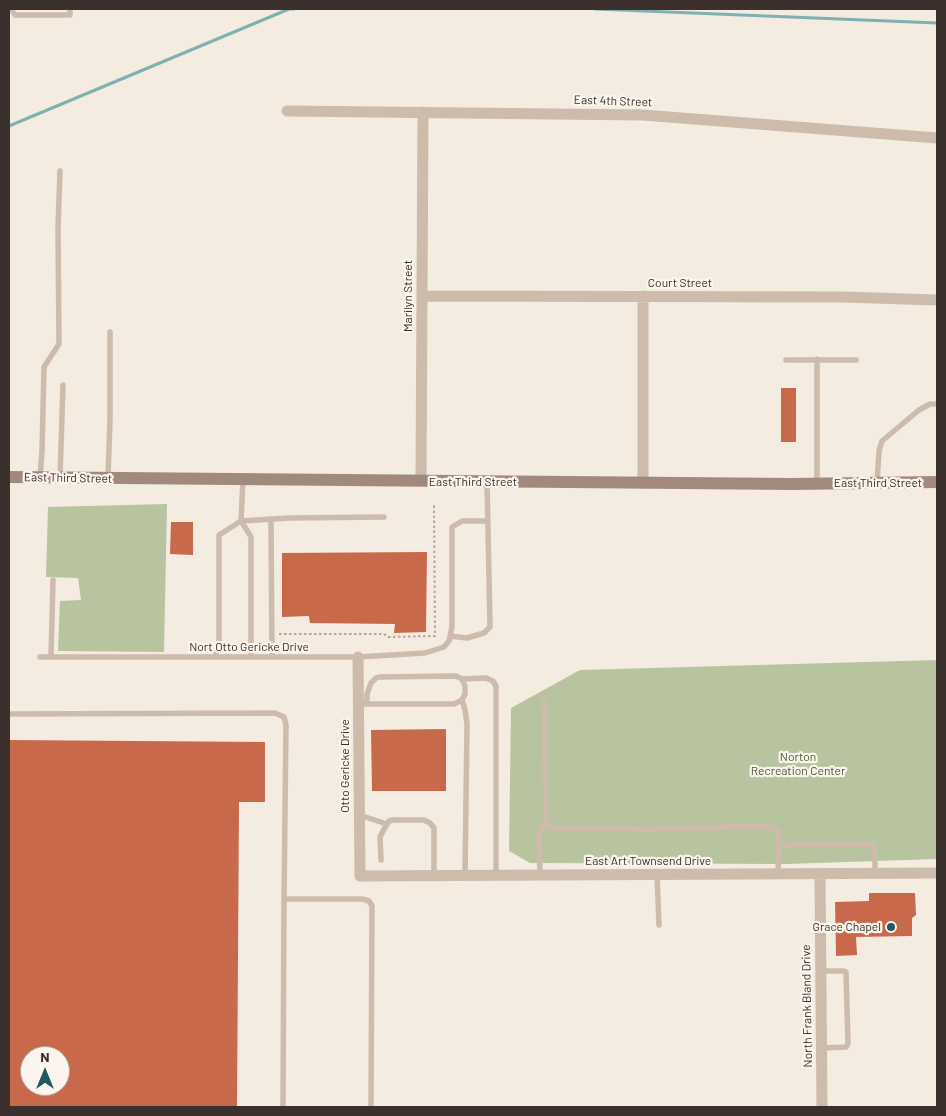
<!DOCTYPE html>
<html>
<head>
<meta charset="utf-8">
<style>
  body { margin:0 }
  #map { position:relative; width:946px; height:1116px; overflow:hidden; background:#f4ebe1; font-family:Barlow,sans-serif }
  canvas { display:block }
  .frame { position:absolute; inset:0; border:10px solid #3b302b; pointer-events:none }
  .north { position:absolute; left:20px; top:1046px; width:50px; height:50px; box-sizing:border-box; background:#fbf5ee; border:1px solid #aea6a0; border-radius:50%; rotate:0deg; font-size:14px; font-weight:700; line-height:20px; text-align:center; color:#3b302b }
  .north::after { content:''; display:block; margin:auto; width:18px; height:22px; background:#1f5a5e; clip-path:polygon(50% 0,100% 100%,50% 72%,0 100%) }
</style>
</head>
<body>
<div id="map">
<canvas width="946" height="1116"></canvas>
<div class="frame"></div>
<div class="north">N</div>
</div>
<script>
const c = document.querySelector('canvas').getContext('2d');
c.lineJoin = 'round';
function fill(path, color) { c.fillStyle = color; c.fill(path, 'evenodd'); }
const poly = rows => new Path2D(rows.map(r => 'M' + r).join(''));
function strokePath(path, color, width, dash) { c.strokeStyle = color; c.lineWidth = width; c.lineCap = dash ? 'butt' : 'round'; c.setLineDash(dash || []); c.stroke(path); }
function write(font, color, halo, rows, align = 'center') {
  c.font = font + ' Barlow,sans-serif'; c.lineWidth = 4.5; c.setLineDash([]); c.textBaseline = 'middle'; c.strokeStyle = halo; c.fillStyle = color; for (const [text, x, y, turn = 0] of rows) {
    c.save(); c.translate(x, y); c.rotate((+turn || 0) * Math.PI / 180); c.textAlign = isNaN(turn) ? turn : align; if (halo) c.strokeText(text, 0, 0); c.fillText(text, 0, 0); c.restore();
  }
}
fill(poly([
  [167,504,164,652,58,651,60,601,81,600,78,578,46,577,48,507],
  [937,660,937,859,786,864,530,863,509,851,511,708,580,670]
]), '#b8c4a0');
strokePath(poly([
  [595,9,937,23],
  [9,126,289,9,294,9]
]), '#7fb0b2', 3);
fill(poly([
  [781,388,796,388,796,442,781,442],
  [171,522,193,522,193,555,170,554],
  [427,552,426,632,394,633,395,624,310,623,309,616,282,617,282,553],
  [446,729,446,791,372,791,371,730],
  [9,740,265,742,265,802,239,802,237,1107,9,1107],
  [30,1056,60,1056,60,1086,30,1086],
  [869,893,915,893,916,915,912,918,912,936,856,937,857,955,836,956,835,902,869,901]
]), '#c8694b');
strokePath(poly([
  [279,634,384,634,388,637,435,636,434,505]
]), '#b9a596', 2, [2.5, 2.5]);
strokePath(poly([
  [11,9,15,15,70,15,70,9],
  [786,360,856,360],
  [40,478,42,451,44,367,59,344,58,228,60,171],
  [60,478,63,385],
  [108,478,110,419,110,332],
  [817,483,817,359],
  [877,483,879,451,882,441,919,410,930,404,937,404],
  [271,519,272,657],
  [450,636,467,638,484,633,490,627,487,482],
  [40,657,358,657,425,653,444,647,449,641,450,636,452,627,452,527,462,521,487,521],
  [51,657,53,580],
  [215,657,219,646,219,535,241,521,243,480],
  [251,657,251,537,241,521,289,518,384,517],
  [462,679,486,678,493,681,496,686,496,875],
  [462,700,465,710,467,724,465,875],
  [544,700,546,821,548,827,551,828,649,829,768,826,778,830,779,848],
  [359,704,454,704,462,700,465,694,465,686,462,679,456,676,379,677,376,678,371,683,367,694,367,704],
  [9,714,275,713,284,717,286,725,284,899,283,1107],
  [359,815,387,824],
  [381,860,380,837,384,829,389,821,393,820,424,820,430,823,434,828,434,875],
  [657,874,659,925],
  [778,874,779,848,784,845,872,844,875,848,875,873],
  [540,875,539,836,540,831,546,821],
  [284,899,362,899,369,901,372,906,371,1107],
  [821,971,844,971,846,972,848,1044,846,1047,822,1048]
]), '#cdbbac', 5.5);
strokePath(poly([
  [287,111,643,115,937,138],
  [422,296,842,297,937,300],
  [421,481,423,112],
  [643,483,643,296],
  [358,657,360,876,937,873],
  [820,874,822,1107]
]), '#cdbbac', 11);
strokePath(poly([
  [9,477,792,484,937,482]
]), '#a18a7d', 12);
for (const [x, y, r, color] of [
  [891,927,5,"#1f5a5e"]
]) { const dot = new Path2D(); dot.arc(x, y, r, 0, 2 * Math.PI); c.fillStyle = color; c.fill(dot); strokePath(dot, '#fbf5ee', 2); }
write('12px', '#3b302b', '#fbf5ee', [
  ["East 4th Street",613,101,2],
  ["Court Street",680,283],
  ["Marilyn Street",408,296,-90],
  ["East Third Street",68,478,1],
  ["East Third Street",473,482],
  ["East Third Street",878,483],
  ["Nort Otto Gericke Drive",249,647],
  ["Otto Gericke Drive",345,766,-90],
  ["East Art Townsend Drive",648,861],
  ["North Frank Bland Drive",807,1006,-91]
]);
write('12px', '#4a5a2e', '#fbf5ee', [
  ["Norton",798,757],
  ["Recreation Center",798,771]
]);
write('12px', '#3b302b', '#fbf5ee', [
  ["Grace Chapel",881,927]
], 'right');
</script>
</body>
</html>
